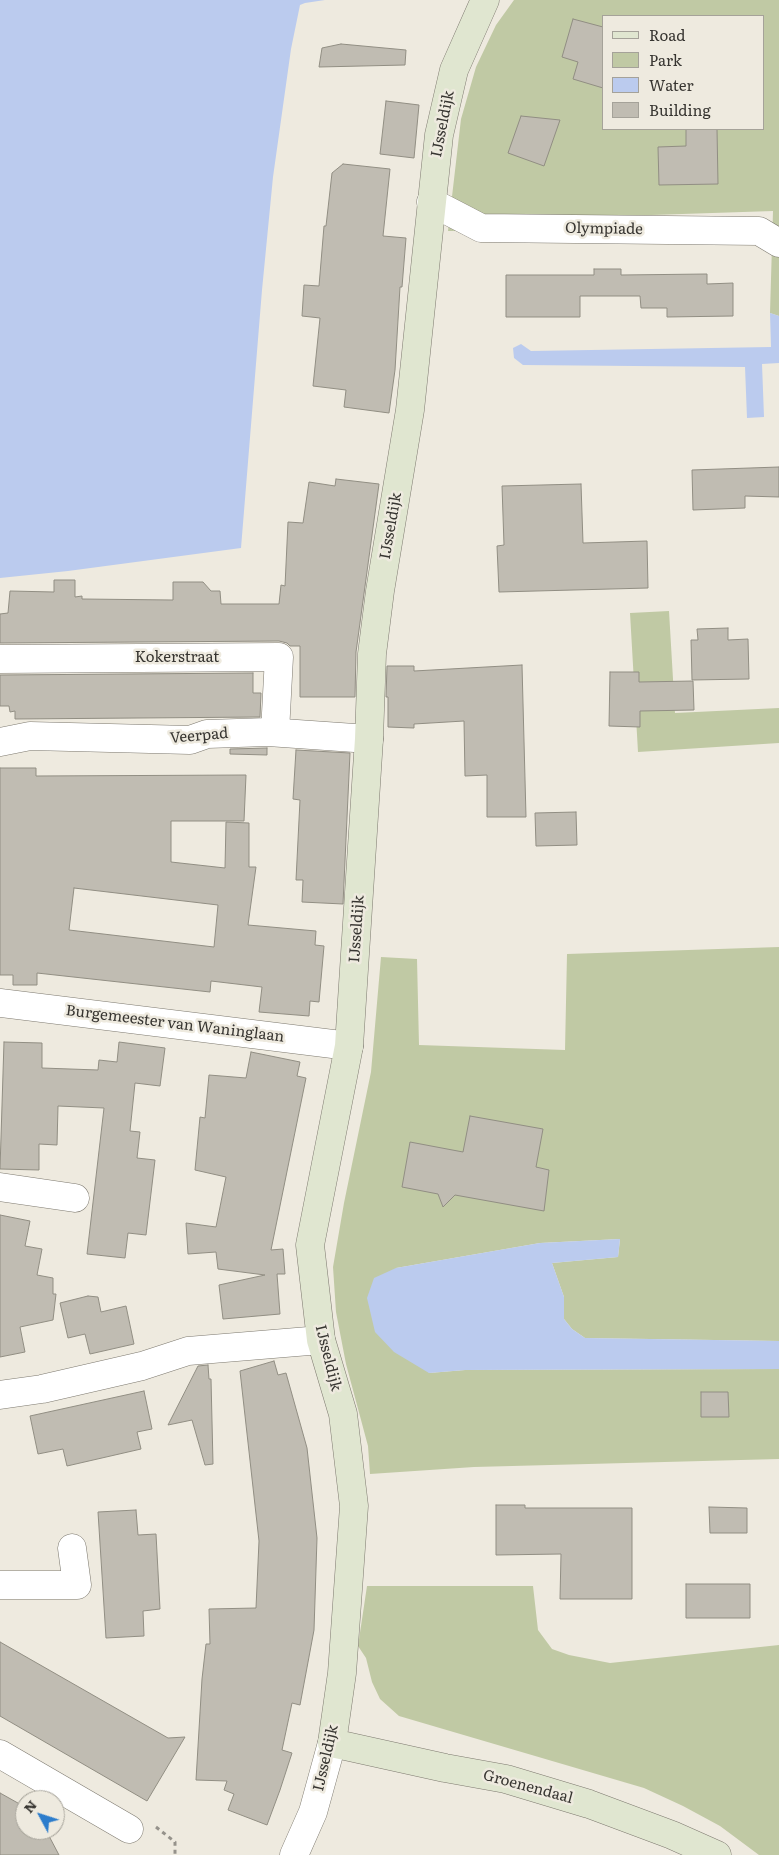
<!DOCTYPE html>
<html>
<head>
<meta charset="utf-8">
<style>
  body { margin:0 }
  #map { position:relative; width:779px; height:1855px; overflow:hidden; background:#eeeadf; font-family:Literata,serif }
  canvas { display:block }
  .legend { position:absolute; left:602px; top:15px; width:162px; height:115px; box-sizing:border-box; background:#eeeadf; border:1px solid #a5a299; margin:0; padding:6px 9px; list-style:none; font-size:15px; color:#373531 }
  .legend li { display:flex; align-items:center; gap:10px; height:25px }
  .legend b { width:25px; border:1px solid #a5a299 }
  .north { position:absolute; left:15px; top:1790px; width:50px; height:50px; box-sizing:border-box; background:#eeeadf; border:1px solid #a5a299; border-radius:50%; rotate:310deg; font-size:14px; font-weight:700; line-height:20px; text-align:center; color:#373531 }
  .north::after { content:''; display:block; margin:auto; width:18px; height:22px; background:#2d7dcc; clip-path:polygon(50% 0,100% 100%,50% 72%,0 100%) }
</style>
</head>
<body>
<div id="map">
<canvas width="779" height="1855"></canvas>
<ul class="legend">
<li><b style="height:6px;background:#e0e6d0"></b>Road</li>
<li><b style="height:14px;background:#c0c9a4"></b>Park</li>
<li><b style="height:14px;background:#bbcbee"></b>Water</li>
<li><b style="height:14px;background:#c0bcb2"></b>Building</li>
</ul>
<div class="north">N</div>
</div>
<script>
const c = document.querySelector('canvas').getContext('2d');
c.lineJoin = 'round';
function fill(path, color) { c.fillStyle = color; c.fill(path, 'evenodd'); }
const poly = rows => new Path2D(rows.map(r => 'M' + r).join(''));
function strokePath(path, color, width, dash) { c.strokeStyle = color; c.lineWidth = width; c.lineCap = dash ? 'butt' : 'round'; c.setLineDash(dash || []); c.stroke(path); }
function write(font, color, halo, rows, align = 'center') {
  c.font = font + ' Literata,serif'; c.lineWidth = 5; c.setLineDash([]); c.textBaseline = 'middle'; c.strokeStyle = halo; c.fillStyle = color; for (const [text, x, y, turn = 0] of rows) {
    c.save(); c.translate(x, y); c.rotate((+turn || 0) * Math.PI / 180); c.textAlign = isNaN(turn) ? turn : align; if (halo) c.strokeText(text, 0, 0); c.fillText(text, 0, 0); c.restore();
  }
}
fill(poly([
  [514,0,779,0,779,316,770,313,773,211,561,218,543,231,448,231,461,119,476,67,496,25],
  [603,16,763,16,763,129,603,129],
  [669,611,675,713,779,708,779,743,638,752,630,613],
  [779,947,779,1341,585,1338,572,1329,564,1319,564,1297,552,1263,618,1257,620,1239,540,1243,396,1268,429,1373,465,1370,779,1369,779,1459,474,1467,370,1474,368,1446,346,1364,336,1312,333,1267,344,1203,371,1072,381,957,417,959,419,1045,565,1050,567,954],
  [367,1586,533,1586,538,1630,552,1649,569,1655,610,1663,779,1645,779,1855,759,1855,720,1826,683,1806,644,1788,399,1716,380,1699,372,1682,366,1658,358,1646]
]), '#c0c9a4');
fill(poly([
  [0,0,325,0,305,3,300,5,291,49,273,177,262,290,241,548,68,571,0,578],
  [770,313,779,316,779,363,762,364,764,417,747,418,745,367,523,365,514,358,513,348,521,344,531,351,771,347],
  [620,1239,618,1257,552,1263,564,1297,564,1319,572,1329,585,1338,779,1341,779,1369,465,1370,429,1373,394,1352,375,1332,367,1298,374,1278,396,1268,540,1243]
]), '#bbcbee');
const building = poly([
  [573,19,603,27,603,88,573,79,578,62,562,57,573,19],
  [341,44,406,50,405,65,319,67,322,48,341,44],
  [386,101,419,105,414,158,380,154,386,101],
  [521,116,560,120,544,166,508,153,521,116],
  [686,129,717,129,718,184,659,185,658,147,686,146,686,129],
  [343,164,390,169,383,236,406,238,402,287,400,287,395,370,389,413,344,407,346,390,313,386,320,318,302,316,304,285,319,286,324,226,326,226,332,173,343,164],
  [594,269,621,269,621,275,707,274,707,284,733,283,733,316,667,317,667,308,641,308,640,296,580,296,580,317,506,317,506,275,594,275,594,269],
  [779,467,779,497,745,496,745,508,693,510,692,470,779,467],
  [336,479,379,484,356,652,355,697,300,697,300,646,290,646,287,643,279,641,0,643,0,614,8,613,10,591,54,592,54,580,75,580,75,597,82,596,82,599,173,600,173,582,203,582,211,591,220,591,221,604,279,604,281,585,285,586,288,522,303,523,309,482,335,486,336,479],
  [581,484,583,543,647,541,648,588,499,592,497,546,504,545,502,486,581,484],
  [728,628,728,640,748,639,749,679,692,680,691,640,698,640,697,629,728,628],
  [522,665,526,817,487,817,487,775,465,776,464,721,414,724,414,728,388,727,388,697,386,697,387,666,414,666,414,671,522,665],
  [610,672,639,672,639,682,693,681,694,710,640,711,640,727,609,726,610,672],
  [253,673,253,693,261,693,260,717,15,719,15,711,10,712,9,706,0,706,0,675,253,673],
  [267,748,267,755,230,754,230,749,267,748],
  [296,750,350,753,343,904,302,902,303,880,296,880,300,800,293,799,296,750],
  [0,768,36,768,36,776,246,775,244,821,171,821,171,862,225,868,226,822,249,823,249,867,256,867,248,925,316,931,315,945,324,946,319,1002,310,1001,309,1016,259,1012,262,987,211,981,210,992,37,973,37,985,13,985,13,975,0,975,0,768],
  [74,888,218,905,214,947,69,930,74,888],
  [576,812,577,845,536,846,535,813,576,812],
  [4,1042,42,1043,42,1068,98,1070,99,1060,117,1062,119,1042,165,1048,160,1086,135,1083,130,1131,140,1132,137,1158,155,1160,146,1235,128,1233,125,1258,87,1254,104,1108,58,1106,57,1145,39,1144,39,1170,0,1169,4,1042],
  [251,1052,300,1062,297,1076,306,1078,271,1250,283,1249,285,1274,277,1274,280,1314,223,1319,219,1285,265,1275,218,1269,216,1252,188,1254,186,1223,216,1227,226,1177,195,1170,200,1117,205,1118,209,1075,246,1078,251,1052],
  [470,1116,543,1129,536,1167,549,1170,544,1211,455,1195,443,1207,438,1194,402,1187,410,1142,463,1152,470,1116],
  [0,1215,30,1221,25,1246,42,1249,37,1275,53,1278,53,1294,56,1294,53,1320,20,1327,25,1352,0,1357,0,1215],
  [88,1296,98,1297,101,1312,126,1306,134,1344,90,1354,85,1334,68,1338,60,1303,88,1296],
  [274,1361,278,1375,286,1373,307,1448,317,1538,314,1630,300,1705,292,1703,282,1750,292,1753,280,1790,267,1825,228,1810,234,1794,224,1790,227,1781,196,1780,202,1679,206,1644,210,1644,209,1609,256,1608,259,1541,240,1371,274,1361],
  [208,1365,209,1379,211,1379,213,1464,205,1465,192,1420,168,1425,198,1366,208,1365],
  [144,1391,152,1429,137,1432,141,1449,67,1466,63,1449,38,1454,30,1416,144,1391],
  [701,1392,728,1392,729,1417,701,1417,701,1392],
  [496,1505,525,1505,525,1508,632,1508,632,1599,560,1599,561,1554,496,1555,496,1505],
  [709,1507,747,1508,747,1533,710,1533,709,1507],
  [136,1510,138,1535,156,1534,160,1609,143,1611,144,1636,106,1638,98,1512,136,1510],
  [686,1584,750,1584,750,1618,686,1618,686,1584],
  [0,1642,168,1738,185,1737,147,1801,0,1716,0,1642],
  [0,1793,25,1807,25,1830,53,1830,49,1836,59,1855,0,1855,0,1793]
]);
fill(building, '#c0bcb2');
strokePath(building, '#918e83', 1);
const street = poly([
  [431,202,481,228,759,231,779,243],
  [0,659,279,657,275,732],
  [0,742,30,736,190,740,207,734,268,732,369,739],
  [0,1003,349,1046],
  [0,1187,75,1198],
  [0,1395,42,1389,142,1366,188,1351,321,1340],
  [0,1585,77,1585,72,1548],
  [0,1754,129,1829],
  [294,1855,313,1812,332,1743]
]);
const secondary = poly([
  [485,0,454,70,439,135,410,410,380,591,372,654,369,739,349,1046,310,1245,321,1340,343,1414,354,1506,342,1673,332,1743,445,1768,506,1779,589,1804,672,1835,717,1855]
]);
strokePath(street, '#7d796f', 29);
strokePath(secondary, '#7d796f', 29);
strokePath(poly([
  [156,1827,175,1842,175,1855]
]), '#95928b', 3, [4, 4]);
strokePath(street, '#fff', 28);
strokePath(secondary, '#e0e6d0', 28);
write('15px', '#373531', '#eeeadf', [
  ["IJsseldijk",443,124,-79],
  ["Olympiade",604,229,1],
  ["IJsseldijk",391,526,-80],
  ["Kokerstraat",177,658],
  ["Veerpad",199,736,-5],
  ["IJsseldijk",357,929,-86],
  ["Burgemeester van Waninglaan",175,1024,7],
  ["IJsseldijk",328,1358,76],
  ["IJsseldijk",326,1758,-77],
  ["Groenendaal",528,1787,15]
]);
</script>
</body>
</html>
